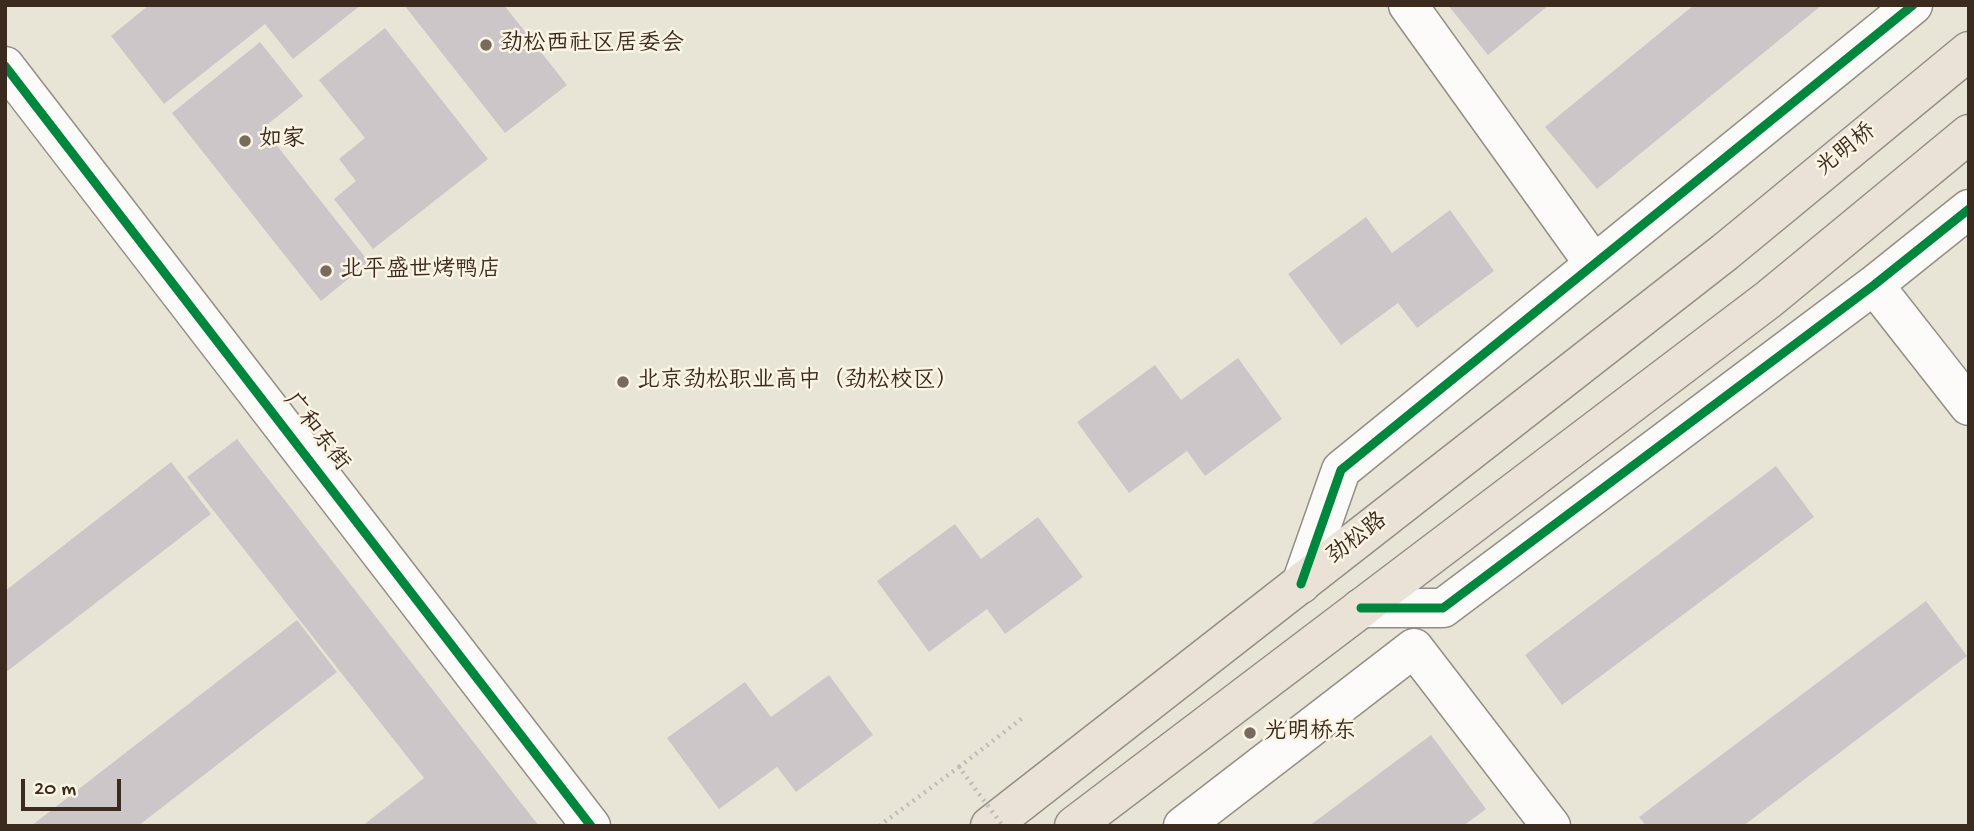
<!DOCTYPE html>
<html>
<head>
<meta charset="utf-8">
<style>
  body { margin:0 }
  #map { position:relative; width:1974px; height:831px; overflow:hidden; background:#e9e5d6; font-family:"Gochi Hand",sans-serif }
  canvas { display:block }
  .frame { position:absolute; inset:0; border:7px solid #3b2a1e; pointer-events:none }
  .scale { position:absolute; left:21px; top:779px; width:100px; height:32px; box-sizing:border-box; border:4px solid #3b2a1e; border-top:0; padding-left:9px; font-size:21px; line-height:24px; white-space:nowrap; color:#3b2a1e; -webkit-text-stroke:5px #fcf5e5; paint-order:stroke }
</style>
</head>
<body>
<div id="map">
<canvas width="1974" height="831"></canvas>
<div class="frame"></div>
<div class="scale">20 m</div>
</div>
<script>
const c = document.querySelector('canvas').getContext('2d');
c.lineJoin = 'round';
function fill(path, color) { c.fillStyle = color; c.fill(path, 'evenodd'); }
const poly = rows => new Path2D(rows.map(r => 'M' + r).join(''));
function strokePath(path, color, width, dash) { c.strokeStyle = color; c.lineWidth = width; c.lineCap = dash ? 'butt' : 'round'; c.setLineDash(dash || []); c.stroke(path); }
function write(font, color, halo, rows, align = 'center') {
  c.font = font + ' "Gochi Hand","LXGW WenKai TC",sans-serif'; c.lineWidth = 5; c.setLineDash([]); c.textBaseline = 'middle'; c.strokeStyle = halo; c.fillStyle = color; for (const [text, x, y, turn = 0] of rows) {
    c.save(); c.translate(x, y); c.rotate((+turn || 0) * Math.PI / 180); c.textAlign = isNaN(turn) ? turn : align; if (halo) c.strokeText(text, 0, 0); c.fillText(text, 0, 0); c.restore();
  }
}
fill(poly([
  [149,5,361,5,293,59,265,24,164,104,111,36],
  [404,5,504,5,567,85,505,133],
  [1448,5,1549,5,1488,55],
  [1694,5,1822,5,1597,189,1545,127],
  [385,28,488,159,373,249,334,199,356,181,339,159,365,138,319,80],
  [260,42,303,96,263,128,369,262,321,301,172,113],
  [1450,210,1494,271,1417,328,1398,303,1341,345,1288,274,1366,217,1392,253],
  [1238,358,1282,419,1205,476,1187,451,1129,493,1077,422,1155,365,1181,400],
  [237,439,539,826,362,826,424,778,187,477],
  [171,462,211,514,5,673,5,591],
  [1776,466,1814,517,1562,705,1525,655],
  [1038,517,1083,577,1005,634,987,609,929,652,877,581,955,524,981,559],
  [1926,601,1967,656,1743,826,1646,826,1639,817],
  [297,620,337,672,138,826,31,826],
  [829,675,873,735,796,792,777,767,719,809,667,738,745,682,771,717],
  [1431,735,1486,809,1463,826,1309,826]
]), '#ccc6c8');
const minor = poly([
  [1408,5,1594,264],
  [5,66,591,826],
  [1874,285,1969,406],
  [1301,584,1341,470,1913,5],
  [1361,608,1443,608,1874,285,1969,209],
  [1183,826,1414,648,1551,826]
]);
const major = poly([
  [990,826,1725,252,1969,51],
  [1074,826,1769,299,1969,134]
]);
strokePath(minor, '#938e85', 41);
strokePath(major, '#938e85', 41);
strokePath(poly([
  [959,767,1025,716]
]), '#bebcb8', 4.5, [2, 5]);
strokePath(minor, '#fcfbf9', 38);
strokePath(major, '#ebe2d7', 38);
strokePath(poly([
  [879,826,959,767,1003,826]
]), '#bebcb8', 4.5, [2, 5]);
strokePath(poly([
  [5,66,591,826],
  [1301,584,1341,470,1913,5],
  [1361,608,1443,608,1874,285,1969,209]
]), '#00873e', 9);
for (const [x, y, r, color] of [
  [486,45,7,"#786b5e"],
  [245,141,7,"#786b5e"],
  [326,271,7,"#786b5e"],
  [623,382,7,"#786b5e"],
  [1250,733,7,"#786b5e"]
]) { const dot = new Path2D(); dot.arc(x, y, r, 0, 2 * Math.PI); c.fillStyle = color; c.fill(dot); strokePath(dot, '#fcf5e5', 2.5); }
write('23px', '#3b2a1e', '#fcf5e5', [
  ["劲松西社区居委会",500,45],
  ["如家",259,141],
  ["北平盛世烤鸭店",340,271],
  ["北京劲松职业高中（劲松校区）",637,382],
  ["光明桥东",1264,733]
], 'left');
write('23px', '#3b2a1e', '#fcf5e5', [
  ["光明桥",1847,151,-39],
  ["广和东街",315,433,52],
  ["劲松路",1358,540,-38]
]);
</script>
</body>
</html>
